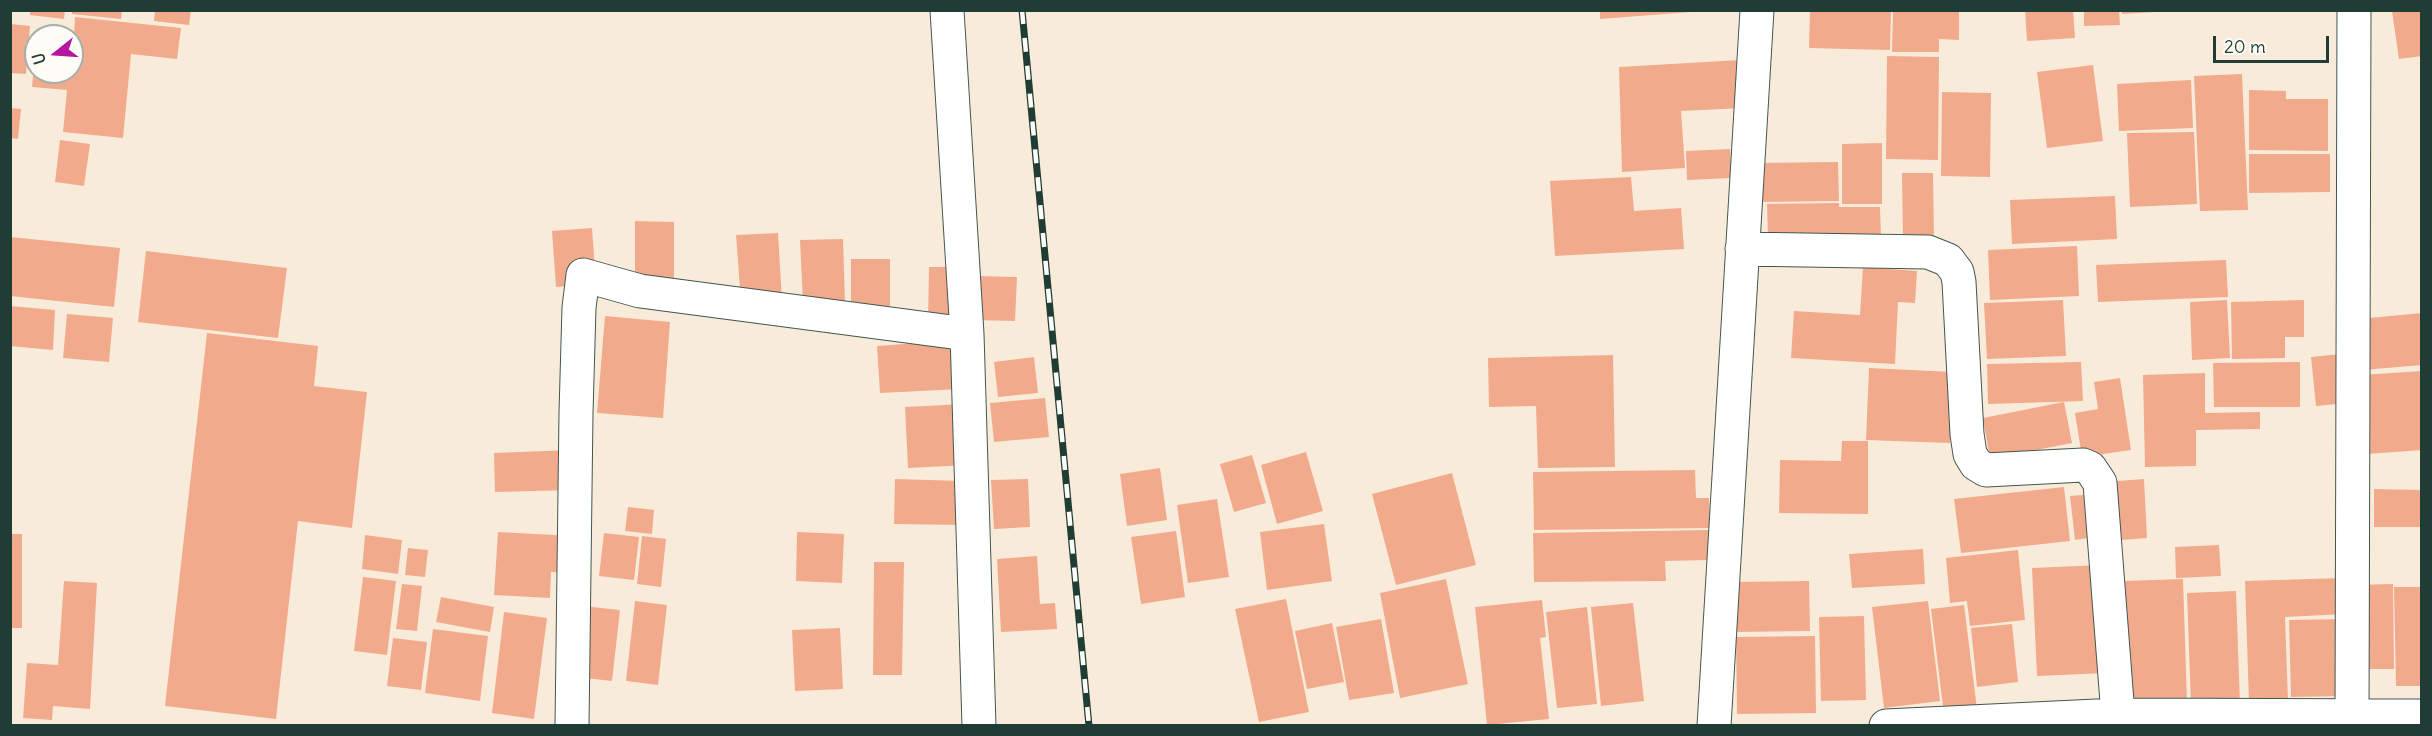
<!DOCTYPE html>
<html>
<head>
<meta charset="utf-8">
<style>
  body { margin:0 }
  #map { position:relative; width:2432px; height:736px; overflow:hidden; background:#f9ebda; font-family:Delius,sans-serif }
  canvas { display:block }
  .frame { position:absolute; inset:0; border:12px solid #1f3d34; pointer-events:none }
  .north { position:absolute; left:24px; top:24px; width:60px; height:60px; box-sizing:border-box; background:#fdfcf7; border:2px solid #a4b0a9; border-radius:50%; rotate:253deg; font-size:16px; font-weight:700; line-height:24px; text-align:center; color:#1f3d34 }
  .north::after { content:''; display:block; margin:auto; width:21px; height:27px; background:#b5179e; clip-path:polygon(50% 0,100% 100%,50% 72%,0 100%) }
  .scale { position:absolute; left:2213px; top:36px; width:116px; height:27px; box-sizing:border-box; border:3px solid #1f3d34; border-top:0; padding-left:8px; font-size:18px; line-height:21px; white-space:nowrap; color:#1f3d34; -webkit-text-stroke:4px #fdfcf7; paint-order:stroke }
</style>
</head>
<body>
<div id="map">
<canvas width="2432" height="736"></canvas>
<div class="frame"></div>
<div class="north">U</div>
<div class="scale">20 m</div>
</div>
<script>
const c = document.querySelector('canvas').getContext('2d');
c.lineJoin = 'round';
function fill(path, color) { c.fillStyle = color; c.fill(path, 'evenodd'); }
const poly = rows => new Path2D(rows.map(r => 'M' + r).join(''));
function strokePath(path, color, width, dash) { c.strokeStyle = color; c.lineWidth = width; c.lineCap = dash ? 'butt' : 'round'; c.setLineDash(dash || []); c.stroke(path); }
fill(poly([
  [30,10,65,10,64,19,30,15],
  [72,10,122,10,121,19,72,14],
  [155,10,191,10,189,25,154,21],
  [1600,10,1691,10,1691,12,1600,19],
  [1810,10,1891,10,1890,50,1809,48],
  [1893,10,1959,10,1959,40,1939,39,1939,52,1892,52],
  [2025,10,2073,10,2075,38,2027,41],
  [2084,10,2119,10,2120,25,2084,26],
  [2122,10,2155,10,2155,12,2122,14],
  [2422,10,2422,56,2399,59,2392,11],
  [75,17,181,28,177,59,131,54,123,138,63,132,67,90,32,87,34,65,36,72,72,72],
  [10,24,30,26,26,74,10,73],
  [1887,56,1939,57,1938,160,1886,159],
  [1740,60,1743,108,1681,111,1685,168,1622,172,1619,67],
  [2093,65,2103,141,2047,148,2037,72],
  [2242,74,2248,210,2200,211,2194,76],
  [2191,80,2193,128,2119,131,2117,84],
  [2249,90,2286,91,2286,99,2328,99,2328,151,2249,150],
  [1942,92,1991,93,1990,177,1941,176],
  [10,108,21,109,18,139,10,138],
  [2194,132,2197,204,2130,207,2127,133],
  [60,140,90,144,84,186,55,182],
  [1882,143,1882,204,1842,204,1842,144],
  [1730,149,1731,178,1687,180,1686,151],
  [2249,154,2330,154,2330,192,2249,193],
  [1838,162,1839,201,1755,202,1755,163],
  [1902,173,1933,173,1934,241,1903,241],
  [1631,177,1634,211,1681,208,1684,249,1555,256,1550,181],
  [2115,196,2117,239,2012,244,2010,200],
  [1839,203,1839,207,1880,207,1881,238,1768,239,1767,204],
  [635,221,674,222,674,281,635,281],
  [592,228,596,284,556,287,552,231],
  [778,233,782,300,741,302,736,235],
  [10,237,120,248,114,307,10,296],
  [843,239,845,302,803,303,800,240],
  [2077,246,2079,296,1990,300,1988,250],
  [146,251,287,268,278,338,138,322],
  [851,259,890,259,890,306,851,305],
  [2226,260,2228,297,2098,302,2096,265],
  [929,267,956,267,954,322,928,322],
  [1863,267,1917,271,1915,303,1898,302,1895,364,1791,358,1794,311,1860,315],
  [974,276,1017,277,1015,321,973,320],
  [2063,300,2066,356,1987,359,1984,303],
  [2227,300,2230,358,2192,360,2190,302],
  [2304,300,2304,337,2285,337,2285,358,2232,359,2231,302],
  [10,306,55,310,53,350,10,346],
  [2422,313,2422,365,2363,370,2358,319],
  [67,314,113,318,109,362,63,358],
  [605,316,670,322,663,418,597,413],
  [207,333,318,346,314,386,367,392,352,528,298,521,276,719,165,706],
  [958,340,961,389,880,393,877,346],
  [2342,354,2347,403,2316,406,2311,357],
  [1613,355,1615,467,1538,468,1536,406,1489,407,1488,358],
  [1034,357,1038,393,998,397,994,362],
  [2081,362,2083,401,1988,404,1987,364],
  [2300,362,2300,407,2214,407,2213,363],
  [1869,368,1953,372,1950,443,1866,440],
  [2422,371,2422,450,2367,454,2361,375],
  [2205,373,2205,413,2260,412,2260,429,2196,430,2196,466,2145,467,2143,375],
  [2120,378,2131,450,2082,457,2075,413,2098,409,2094,382],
  [1045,398,1049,437,994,442,990,403],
  [2064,402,2072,443,1990,459,1983,418],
  [965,404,968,465,908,468,905,407],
  [1842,441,1868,441,1868,514,1779,513,1780,460,1841,461],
  [571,450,572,490,495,492,494,453],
  [1306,452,1323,511,1277,524,1261,465],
  [1252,455,1266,503,1234,512,1220,464],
  [1160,468,1167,520,1127,526,1120,474],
  [1695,470,1696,498,1709,498,1710,528,1534,530,1533,472],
  [1452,473,1476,565,1396,585,1372,494],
  [895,479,963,481,961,525,894,524],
  [1028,479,1030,527,994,529,991,480],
  [2144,479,2147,538,2108,541,2105,482],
  [2064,487,2070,541,1961,553,1954,499],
  [2374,489,2422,490,2422,527,2374,527],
  [2096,494,2101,536,2075,540,2070,496],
  [1217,499,1229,577,1188,583,1177,505],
  [628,507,654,510,652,534,625,531],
  [1324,524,1332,581,1267,590,1260,532],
  [1709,530,1709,560,1665,561,1666,581,1534,582,1533,533],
  [1176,531,1185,597,1141,604,1131,537],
  [498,532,572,536,570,573,551,572,550,598,494,595],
  [797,532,844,534,842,583,796,581],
  [604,533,639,537,634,580,599,576],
  [10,534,22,534,22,628,10,628],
  [365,535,402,540,398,574,362,569],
  [642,536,666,539,661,587,637,584],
  [2219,545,2221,576,2176,578,2175,547],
  [408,548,428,550,425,577,405,575],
  [1923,549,1925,584,1852,588,1849,554],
  [2018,550,2025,620,1970,626,1967,601,1950,603,1946,558],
  [1037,556,1040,604,1055,603,1057,629,1001,632,997,559],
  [874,562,904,562,902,675,873,675],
  [2101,565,2106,673,2037,676,2032,568],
  [363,577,396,581,387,655,354,651],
  [2343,578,2345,614,2285,617,2288,701,2249,702,2245,581],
  [1446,579,1468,684,1400,698,1380,593],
  [2183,579,2187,703,2128,704,2124,581],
  [64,581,97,583,90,709,53,706,52,720,23,718,27,663,58,665],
  [1809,581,1810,631,1734,632,1733,582],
  [402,584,422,586,417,631,396,629],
  [2393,584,2394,669,2356,669,2355,585],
  [2394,587,2422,587,2422,686,2396,686],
  [2236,591,2240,704,2191,705,2187,593],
  [441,597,494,607,490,632,436,622],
  [1286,599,1309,712,1259,722,1235,609],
  [1542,600,1546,637,1540,638,1549,719,1487,725,1475,607],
  [635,601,667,605,658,685,626,681],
  [1928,601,1940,701,1884,708,1872,607],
  [1633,603,1644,701,1601,706,1591,607],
  [574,605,620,610,612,681,567,676],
  [1964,605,1977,709,1944,714,1931,609],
  [1587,607,1597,704,1557,708,1546,612],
  [504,612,547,618,534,719,492,713],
  [1864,616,1866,700,1821,701,1819,617],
  [1381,619,1394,693,1349,700,1336,627],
  [2346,619,2348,696,2291,697,2289,620],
  [1332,623,1344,682,1307,689,1295,631],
  [2012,624,2018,682,1977,687,1971,628],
  [840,628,843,689,795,691,792,630],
  [433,629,488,636,480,701,425,693],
  [1815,636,1816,713,1737,714,1736,637],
  [393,638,427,642,421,690,387,686]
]), '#f1ab8c');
const minor = poly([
  [947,10,967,334,979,726],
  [1742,249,1928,252,1948,260,1957,272,1959,282,1967,434,1970,454,1976,464,1986,470,2083,465,2090,468,2100,483,2118,715],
  [2352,717,2354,10],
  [572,726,576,413,579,308,583,275,640,291,967,334],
  [1714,726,1757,10],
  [1886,726,2118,715,2422,716]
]);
strokePath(minor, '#40574d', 35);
strokePath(minor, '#fff', 33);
const rail = poly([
  [1022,10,1089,726]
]);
strokePath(rail, '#1f3d34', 7);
strokePath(rail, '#fdfcf7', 4.5, [14]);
</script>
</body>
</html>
